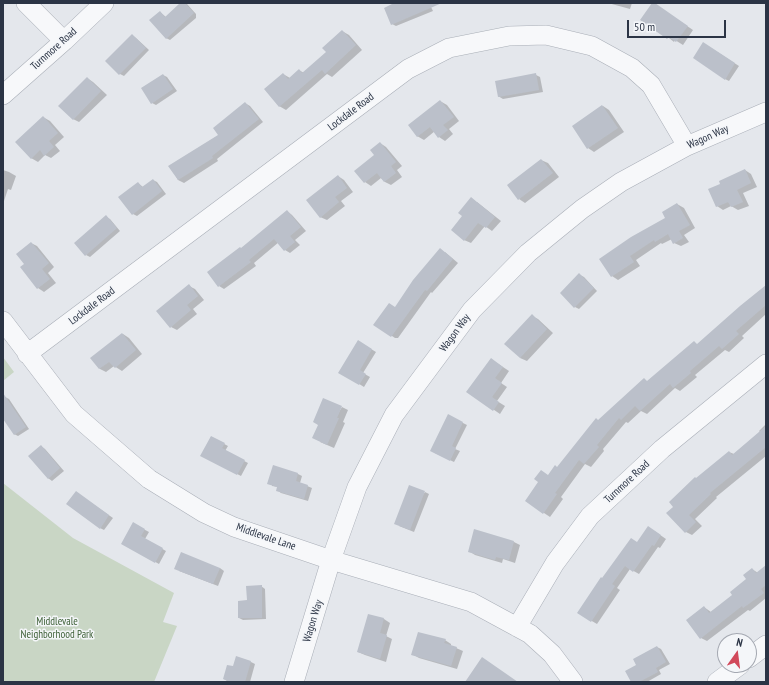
<!DOCTYPE html>
<html>
<head>
<meta charset="utf-8">
<style>
  body { margin:0 }
  #map { position:relative; width:769px; height:685px; overflow:hidden; background:#e4e7ec; font-family:"PT Sans Narrow",sans-serif }
  canvas { display:block }
  .frame { position:absolute; inset:0; border:4px solid #2b3445; pointer-events:none }
  .north { position:absolute; left:717px; top:633px; width:40px; height:40px; box-sizing:border-box; background:#f4f6f9; border:1px solid #a4a8b1; border-radius:50%; rotate:14deg; font-size:11px; font-weight:700; line-height:16px; text-align:center; color:#2b3445 }
  .north::after { content:''; display:block; margin:auto; width:14px; height:18px; background:#d1495b; clip-path:polygon(50% 0,100% 100%,50% 72%,0 100%) }
  .scale { position:absolute; left:627px; top:20px; width:99px; height:18px; box-sizing:border-box; border:2px solid #2b3445; border-top:0; padding-left:5px; font-size:12px; line-height:14px; white-space:nowrap; color:#2b3445; -webkit-text-stroke:3px #f4f6f9; paint-order:stroke }
</style>
</head>
<body>
<div id="map">
<canvas width="769" height="685"></canvas>
<div class="frame"></div>
<div class="north">N</div>
<div class="scale">50 m</div>
</div>
<script>
const c = document.querySelector('canvas').getContext('2d');
c.lineJoin = 'round';
function fill(path, color) { c.fillStyle = color; c.fill(path, 'evenodd'); }
const poly = rows => new Path2D(rows.map(r => 'M' + r).join(''));
function strokePath(path, color, width, dash) { c.strokeStyle = color; c.lineWidth = width; c.lineCap = dash ? 'butt' : 'round'; c.setLineDash(dash || []); c.stroke(path); }
function write(font, color, halo, rows, align = 'center') {
  c.font = font + ' "PT Sans Narrow",sans-serif'; c.lineWidth = 3; c.setLineDash([]); c.textBaseline = 'middle'; c.strokeStyle = halo; c.fillStyle = color; for (const [text, x, y, turn = 0] of rows) {
    c.save(); c.translate(x, y); c.rotate((+turn || 0) * Math.PI / 180); c.textAlign = isNaN(turn) ? turn : align; if (halo) c.strokeText(text, 0, 0); c.fillText(text, 0, 0); c.restore();
  }
}
fill(poly([
  [3,357,14,372,3,381],
  [3,483,73,538,174,593,163,622,177,626,154,682,3,682]
]), '#c9d6c5');
fill(poly([
  [182,3,185,3,187,4,196,14,196,18,170,40,166,38,160,12,166,17],
  [397,3,429,3,433,11,396,26,392,24],
  [608,3,632,3,630,9],
  [653,3,693,30,683,45,675,40,674,42,669,38,673,33],
  [342,31,349,35,362,50,332,77,327,74,286,110,279,106,283,74,290,78,299,70,304,73,327,52],
  [132,35,136,38,149,50,124,76,120,74,107,61],
  [708,46,739,66,729,81,725,79],
  [163,75,167,77,177,91,156,105,152,103],
  [536,75,540,77,543,92,503,99,498,96],
  [87,78,93,82,107,95,79,122,73,119],
  [440,101,447,105,459,121,449,129,453,134,445,141,439,137,435,131,424,140,417,136],
  [245,103,250,106,263,122,217,159,218,161,184,183,178,180,170,166,219,135],
  [603,106,609,110,624,132,594,152,588,148],
  [43,117,50,121,64,137,55,145,60,151,51,158,45,155,38,162,31,158],
  [380,143,386,147,402,166,397,170,402,177,391,185,385,182,381,178,371,186,365,182],
  [541,160,548,163,559,177,525,203,519,199],
  [3,170,9,172,16,176,11,190,8,189,3,204],
  [745,170,751,174,757,187,743,193,749,206,738,210,731,206,723,210,717,206,722,185],
  [338,176,344,180,353,192,341,201,345,206,327,220,320,217],
  [153,180,157,182,166,194,137,216,133,214,138,183,143,187],
  [477,202,501,221,492,231,485,226,471,243,464,240],
  [677,204,684,208,695,228,684,235,689,242,681,246,674,243,672,239,662,244,661,243,636,260,640,266,618,280,612,276,600,259,667,218],
  [287,211,292,215,306,231,295,240,300,245,290,253,285,250,279,242,254,263,256,266,224,289,219,286],
  [106,217,110,219,120,231,90,257,86,255],
  [31,243,37,246,54,267,48,273,56,283,44,292,38,288,25,265],
  [445,252,458,263,432,293,431,292,398,338,395,338,389,334,395,308],
  [580,275,584,277,597,291,579,309,575,307],
  [189,286,195,289,204,300,193,309,197,314,177,330,171,327],
  [766,287,766,314,742,336,744,338,729,352,725,350,695,375,697,377,680,391,675,388,647,414,641,411,628,423,626,422,603,449,604,451,591,467,585,464,561,497,563,499,550,517,526,501,557,468,598,421,648,382,698,345],
  [532,316,538,319,553,333,527,361,520,358],
  [123,334,129,338,142,354,122,371,114,366,106,372,100,369,92,359],
  [358,341,376,352,363,373,370,377,364,387,340,372],
  [497,363,509,371,501,383,507,387,497,401,505,406,500,414,468,392],
  [5,397,9,399,29,429,18,436,14,434,4,419,3,419,3,398],
  [342,407,348,410,343,422,345,423,334,448,320,442],
  [449,416,467,425,455,449,460,451,454,462,435,453],
  [766,424,766,456,716,497,717,498,695,519,702,526,692,535,686,532,674,507,696,479,729,452,734,454,760,432,759,431],
  [211,437,228,446,225,451,248,463,241,476,202,456],
  [41,446,45,449,64,471,52,481,48,478],
  [273,467,298,474,302,476,300,483,312,488,308,501,281,493,277,490,278,487,272,486],
  [425,492,429,494,414,532,399,526],
  [80,495,113,518,104,530,100,528],
  [134,524,149,532,145,539,166,551,159,564,123,544],
  [653,530,666,539,660,548,658,547,639,574,630,569,617,588,620,590,597,624,578,613,603,579,637,543],
  [514,542,520,545,515,563,503,559,502,563,475,555,469,551],
  [766,566,766,598,750,611,748,610,707,641,701,638,704,607,711,612,734,595,747,580,752,569,758,573],
  [220,568,224,571,218,586,179,571],
  [261,586,265,589,266,619,243,620,239,618,248,601],
  [369,615,384,619,390,623,386,636,392,639,386,662,365,655,358,652],
  [445,640,451,644,451,646,456,648,463,651,457,669,419,658,412,654],
  [657,647,661,649,670,664,659,670,661,674,647,682,632,682],
  [237,657,251,662,255,664,250,682,227,682,227,681,224,679,234,668]
]), '#0003');
fill(poly([
  [180,3,185,3,194,13,166,39,149,20,160,11,165,17],
  [394,3,442,3,391,25,384,8],
  [652,3,655,3,688,26,676,42,669,37,667,39,640,20],
  [342,30,356,45,325,74,322,70,279,107,264,89,283,73,288,79,299,69,302,73,326,52,322,48],
  [132,34,146,48,119,75,105,61],
  [703,42,735,63,725,80,693,58],
  [536,73,539,90,498,97,495,81],
  [163,74,173,89,151,104,141,88],
  [87,77,101,91,73,120,58,106],
  [440,100,454,117,443,125,448,130,438,138,430,127,417,137,408,125],
  [245,102,259,119,212,156,213,158,178,180,168,166,218,135,213,128],
  [602,105,618,128,587,149,572,126],
  [43,116,58,133,49,141,54,147,44,156,40,150,31,159,15,142],
  [380,142,396,162,391,166,396,173,384,182,377,173,364,183,354,171,374,155,370,150],
  [541,159,553,173,518,200,507,185],
  [745,169,751,183,737,190,743,202,731,207,728,202,716,207,708,189,720,184,719,181],
  [338,175,347,188,335,197,339,202,320,218,306,200],
  [153,179,162,191,132,215,118,197,138,182,142,187],
  [471,197,495,217,486,228,478,223,464,241,451,230,462,216,458,213],
  [677,203,690,225,679,231,683,238,673,244,668,234,655,242,654,240,630,256,634,262,611,277,599,259,631,237,665,218,662,212],
  [287,210,301,227,290,236,295,242,284,251,274,239,249,260,251,262,218,287,207,272,240,247,241,248],
  [106,215,117,228,85,256,74,243],
  [31,242,49,263,42,269,50,279,37,289,20,267,24,264,16,254],
  [440,248,453,259,427,291,425,290,391,337,373,325,389,303,395,307,413,280],
  [579,273,594,288,574,308,560,293],
  [189,284,198,296,187,305,191,310,170,328,156,311],
  [766,285,766,305,736,331,739,334,722,349,719,346,690,371,691,373,673,388,670,384,640,411,635,406,621,420,619,418,597,445,599,447,584,464,579,460,555,493,557,494,543,514,525,501,538,482,534,479,541,470,548,475,555,465,557,467,596,418,598,420,644,378,647,381,694,341,697,344,740,306],
  [532,314,547,329,520,358,504,344],
  [122,333,136,350,115,368,109,362,99,369,90,358],
  [358,340,372,349,360,370,366,374,359,385,338,373],
  [491,358,503,367,495,378,502,383,492,397,499,402,493,411,466,392],
  [3,393,26,427,14,435,3,419],
  [323,398,342,406,337,418,339,418,327,445,312,438,318,425,313,422],
  [448,414,463,422,452,446,456,448,450,461,430,451],
  [766,426,766,447,710,493,711,494,689,515,696,522,685,533,666,513,673,507,669,502,695,477,696,478,729,451,732,455],
  [211,436,225,443,222,448,245,460,237,475,200,456],
  [41,445,60,468,48,479,28,456],
  [273,465,298,473,296,481,308,485,304,499,276,491,277,487,267,484],
  [409,485,425,491,410,530,394,524],
  [76,491,109,515,100,529,66,504],
  [133,522,145,529,141,536,163,548,155,563,121,544],
  [648,526,661,535,654,546,652,545,633,572,625,566,612,584,615,586,591,622,577,613,601,577,602,578,631,538,637,542],
  [474,529,514,541,509,560,496,557,495,560,468,552],
  [181,552,220,568,213,584,174,569],
  [766,565,766,585,761,589,764,593,743,608,742,606,700,639,686,620,704,606,709,613,732,595,730,592,746,579,743,575,752,568,756,573],
  [262,585,262,618,238,618,238,601,247,600,246,586],
  [368,614,384,618,380,633,387,635,380,659,357,652],
  [418,632,446,639,444,643,457,647,451,666,411,655],
  [657,646,666,662,656,668,658,672,639,682,631,682,625,671,636,665,633,659],
  [236,656,251,661,245,682,231,682,223,679,227,665,233,666],
  [482,657,518,682,465,682]
]), '#bbc0ca');
const minor = poly([
  [26,3,64,41],
  [3,95,64,41,104,3],
  [3,321,74,414,149,479,204,513,234,527,331,560,471,602,530,634,552,654,573,682],
  [27,354,408,69,449,48,509,36,546,35,592,46,632,68,651,85,687,146],
  [517,627,555,563,590,516,662,449,766,364],
  [749,658,766,645],
  [294,682,331,560,357,487,394,415,472,310,528,253,582,209,621,182,687,146,766,112],
  [717,682,740,665]
]);
strokePath(minor, '#a9aeb7', 20);
strokePath(minor, '#f7f8fa', 19);
write('11px', '#2b3445', '#f4f6f9', [
  ["Turnmore Road",54,49,-42],
  ["Lockdale Road",351,112,-37],
  ["Wagon Way",708,137,-24],
  ["Lockdale Road",92,306,-37],
  ["Wagon Way",455,333,-54],
  ["Turnmore Road",627,482,-43],
  ["Middlevale Lane",266,537,19],
  ["Wagon Way",313,621,-73]
]);
write('11px', '#3f6138', '#f4f6f9', [
  ["Middlevale",57,622],
  ["Neighborhood Park",57,635]
]);
</script>
</body>
</html>
